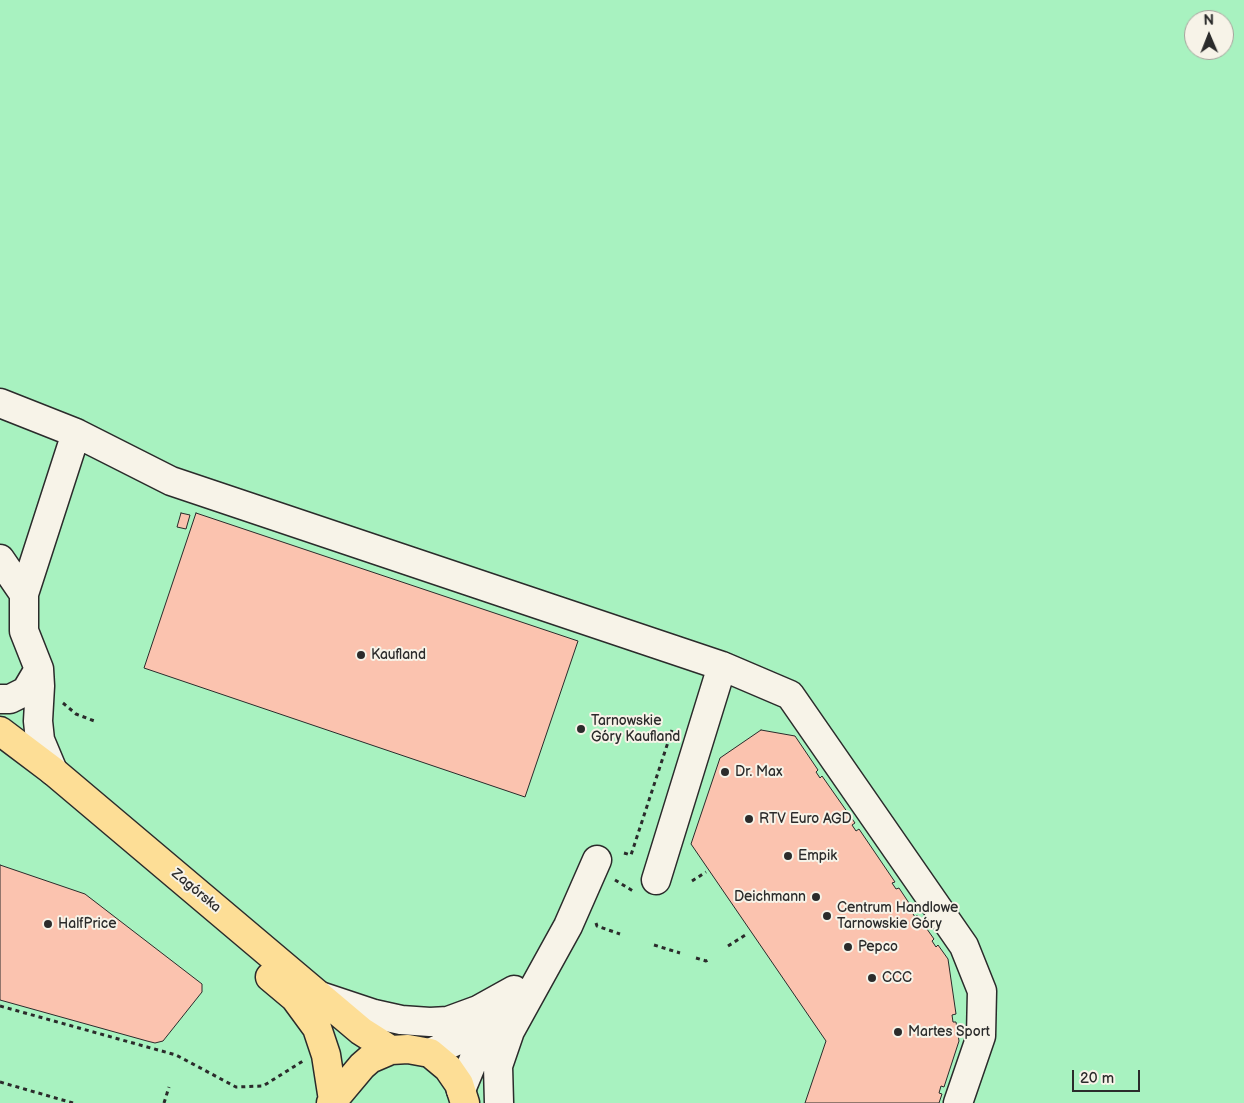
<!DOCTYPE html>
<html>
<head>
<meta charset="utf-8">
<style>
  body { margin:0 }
  #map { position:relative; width:1244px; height:1103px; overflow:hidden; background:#f7f3e8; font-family:"Balsamiq Sans",sans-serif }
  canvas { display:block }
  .north { position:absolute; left:1184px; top:10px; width:50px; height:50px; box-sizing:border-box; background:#f7f3e8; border:1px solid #a5a39c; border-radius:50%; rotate:359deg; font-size:14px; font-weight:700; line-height:20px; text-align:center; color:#2b2b2b }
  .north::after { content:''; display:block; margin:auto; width:18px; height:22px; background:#2b2b2b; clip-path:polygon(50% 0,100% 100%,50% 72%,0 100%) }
  .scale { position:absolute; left:1072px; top:1070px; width:68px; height:22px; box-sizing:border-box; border:2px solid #2b2b2b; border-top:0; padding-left:6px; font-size:15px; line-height:18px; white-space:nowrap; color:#2b2b2b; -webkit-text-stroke:4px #f7f3e8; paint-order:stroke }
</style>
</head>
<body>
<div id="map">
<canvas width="1244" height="1103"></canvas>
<div class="north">N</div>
<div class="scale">20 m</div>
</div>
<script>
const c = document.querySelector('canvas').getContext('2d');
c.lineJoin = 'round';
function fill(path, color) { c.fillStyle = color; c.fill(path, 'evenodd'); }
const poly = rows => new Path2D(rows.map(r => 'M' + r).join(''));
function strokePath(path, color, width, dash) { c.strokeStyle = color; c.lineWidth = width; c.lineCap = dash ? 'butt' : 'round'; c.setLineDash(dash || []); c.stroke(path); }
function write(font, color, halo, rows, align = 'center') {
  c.font = font + ' "Balsamiq Sans",sans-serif'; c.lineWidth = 4; c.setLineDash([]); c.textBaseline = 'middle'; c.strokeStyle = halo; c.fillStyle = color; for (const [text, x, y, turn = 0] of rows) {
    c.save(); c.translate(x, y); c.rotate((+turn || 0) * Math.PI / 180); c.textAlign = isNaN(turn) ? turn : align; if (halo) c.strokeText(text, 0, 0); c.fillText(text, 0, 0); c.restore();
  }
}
fill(poly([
  [0,0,1244,0,1244,1103,0,1103],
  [1194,20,1224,20,1224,50,1194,50]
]), '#a8f2c0');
const building = poly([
  [181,513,190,515,186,529,177,527,181,513],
  [196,513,578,641,525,797,144,668,196,513],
  [761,730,795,736,818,770,816,772,820,778,822,776,855,823,852,825,856,831,859,829,895,882,892,883,896,889,899,888,909,903,907,905,915,917,917,915,934,939,932,941,936,947,938,945,948,959,956,1014,952,1015,953,1022,956,1022,959,1041,944,1087,941,1086,939,1093,942,1094,939,1103,805,1103,826,1041,691,844,720,758,761,730],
  [0,865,85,894,202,984,202,992,163,1041,155,1043,147,1041,0,1000,0,865]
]);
fill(building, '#fbc3af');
strokePath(building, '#2b2b2b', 1);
const minor = poly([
  [0,403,76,433,24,594,24,631,39,669,40,686,38,721,40,740,53,771],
  [76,433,171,481,722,666,790,695,964,946,982,991,981,1036,958,1103],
  [0,559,24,594],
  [0,699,10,699,26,691,39,669],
  [656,880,722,666],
  [320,996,374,1014,401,1020,430,1022,448,1021,478,1010,514,990],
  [430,1053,456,1041,492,1011],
  [461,1090,475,1056,497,1027,510,1014],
  [499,1103,498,1066,510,1031,568,926,597,860]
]);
const highway = poly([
  [0,731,53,771,361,1031,391,1050],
  [270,977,295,998,317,1028,326,1055,333,1100],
  [331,1103,362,1066,370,1059,391,1050,408,1049,430,1053,448,1068,459,1084,465,1103]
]);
strokePath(minor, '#2b2b2b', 31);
strokePath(highway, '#2b2b2b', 31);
strokePath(poly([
  [63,703,76,714,97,722],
  [624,853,631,855,672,730],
  [615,880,633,891],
  [692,881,706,872],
  [596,923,597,926,620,934],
  [654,945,680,953],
  [728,946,747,934],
  [696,958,706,961,710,959],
  [0,1006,176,1055,236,1087,263,1086,303,1061],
  [0,1082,73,1103],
  [164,1103,169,1087]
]), '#2b2b2b', 3, [4, 4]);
strokePath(minor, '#f7f3e8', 28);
strokePath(highway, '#fdde96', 28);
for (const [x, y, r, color] of [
  [361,655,5,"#2b2b2b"],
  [581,729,5,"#2b2b2b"],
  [725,772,5,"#2b2b2b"],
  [749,819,5,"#2b2b2b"],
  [788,856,5,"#2b2b2b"],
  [816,897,5,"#2b2b2b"],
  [827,916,5,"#2b2b2b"],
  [48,924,5,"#2b2b2b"],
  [848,947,5,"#2b2b2b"],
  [872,978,5,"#2b2b2b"],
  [898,1032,5,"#2b2b2b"]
]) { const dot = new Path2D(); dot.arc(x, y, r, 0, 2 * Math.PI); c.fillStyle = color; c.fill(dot); strokePath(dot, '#f7f3e8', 2); }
write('14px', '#2b2b2b', '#f7f3e8', [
  ["Kaufland",371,655],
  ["Tarnowskie",591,721],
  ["Góry Kaufland",591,737],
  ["Dr. Max",735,772],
  ["RTV Euro AGD",759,819],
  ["Empik",798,856],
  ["Deichmann",806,897,"right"],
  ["Centrum Handlowe",837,908],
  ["Tarnowskie Góry",837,924],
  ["HalfPrice",58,924],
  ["Pepco",858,947],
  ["CCC",882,978],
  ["Martes Sport",908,1032]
], 'left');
write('14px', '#2b2b2b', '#f7f3e8', [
  ["Zagórska",196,891,40]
]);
</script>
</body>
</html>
